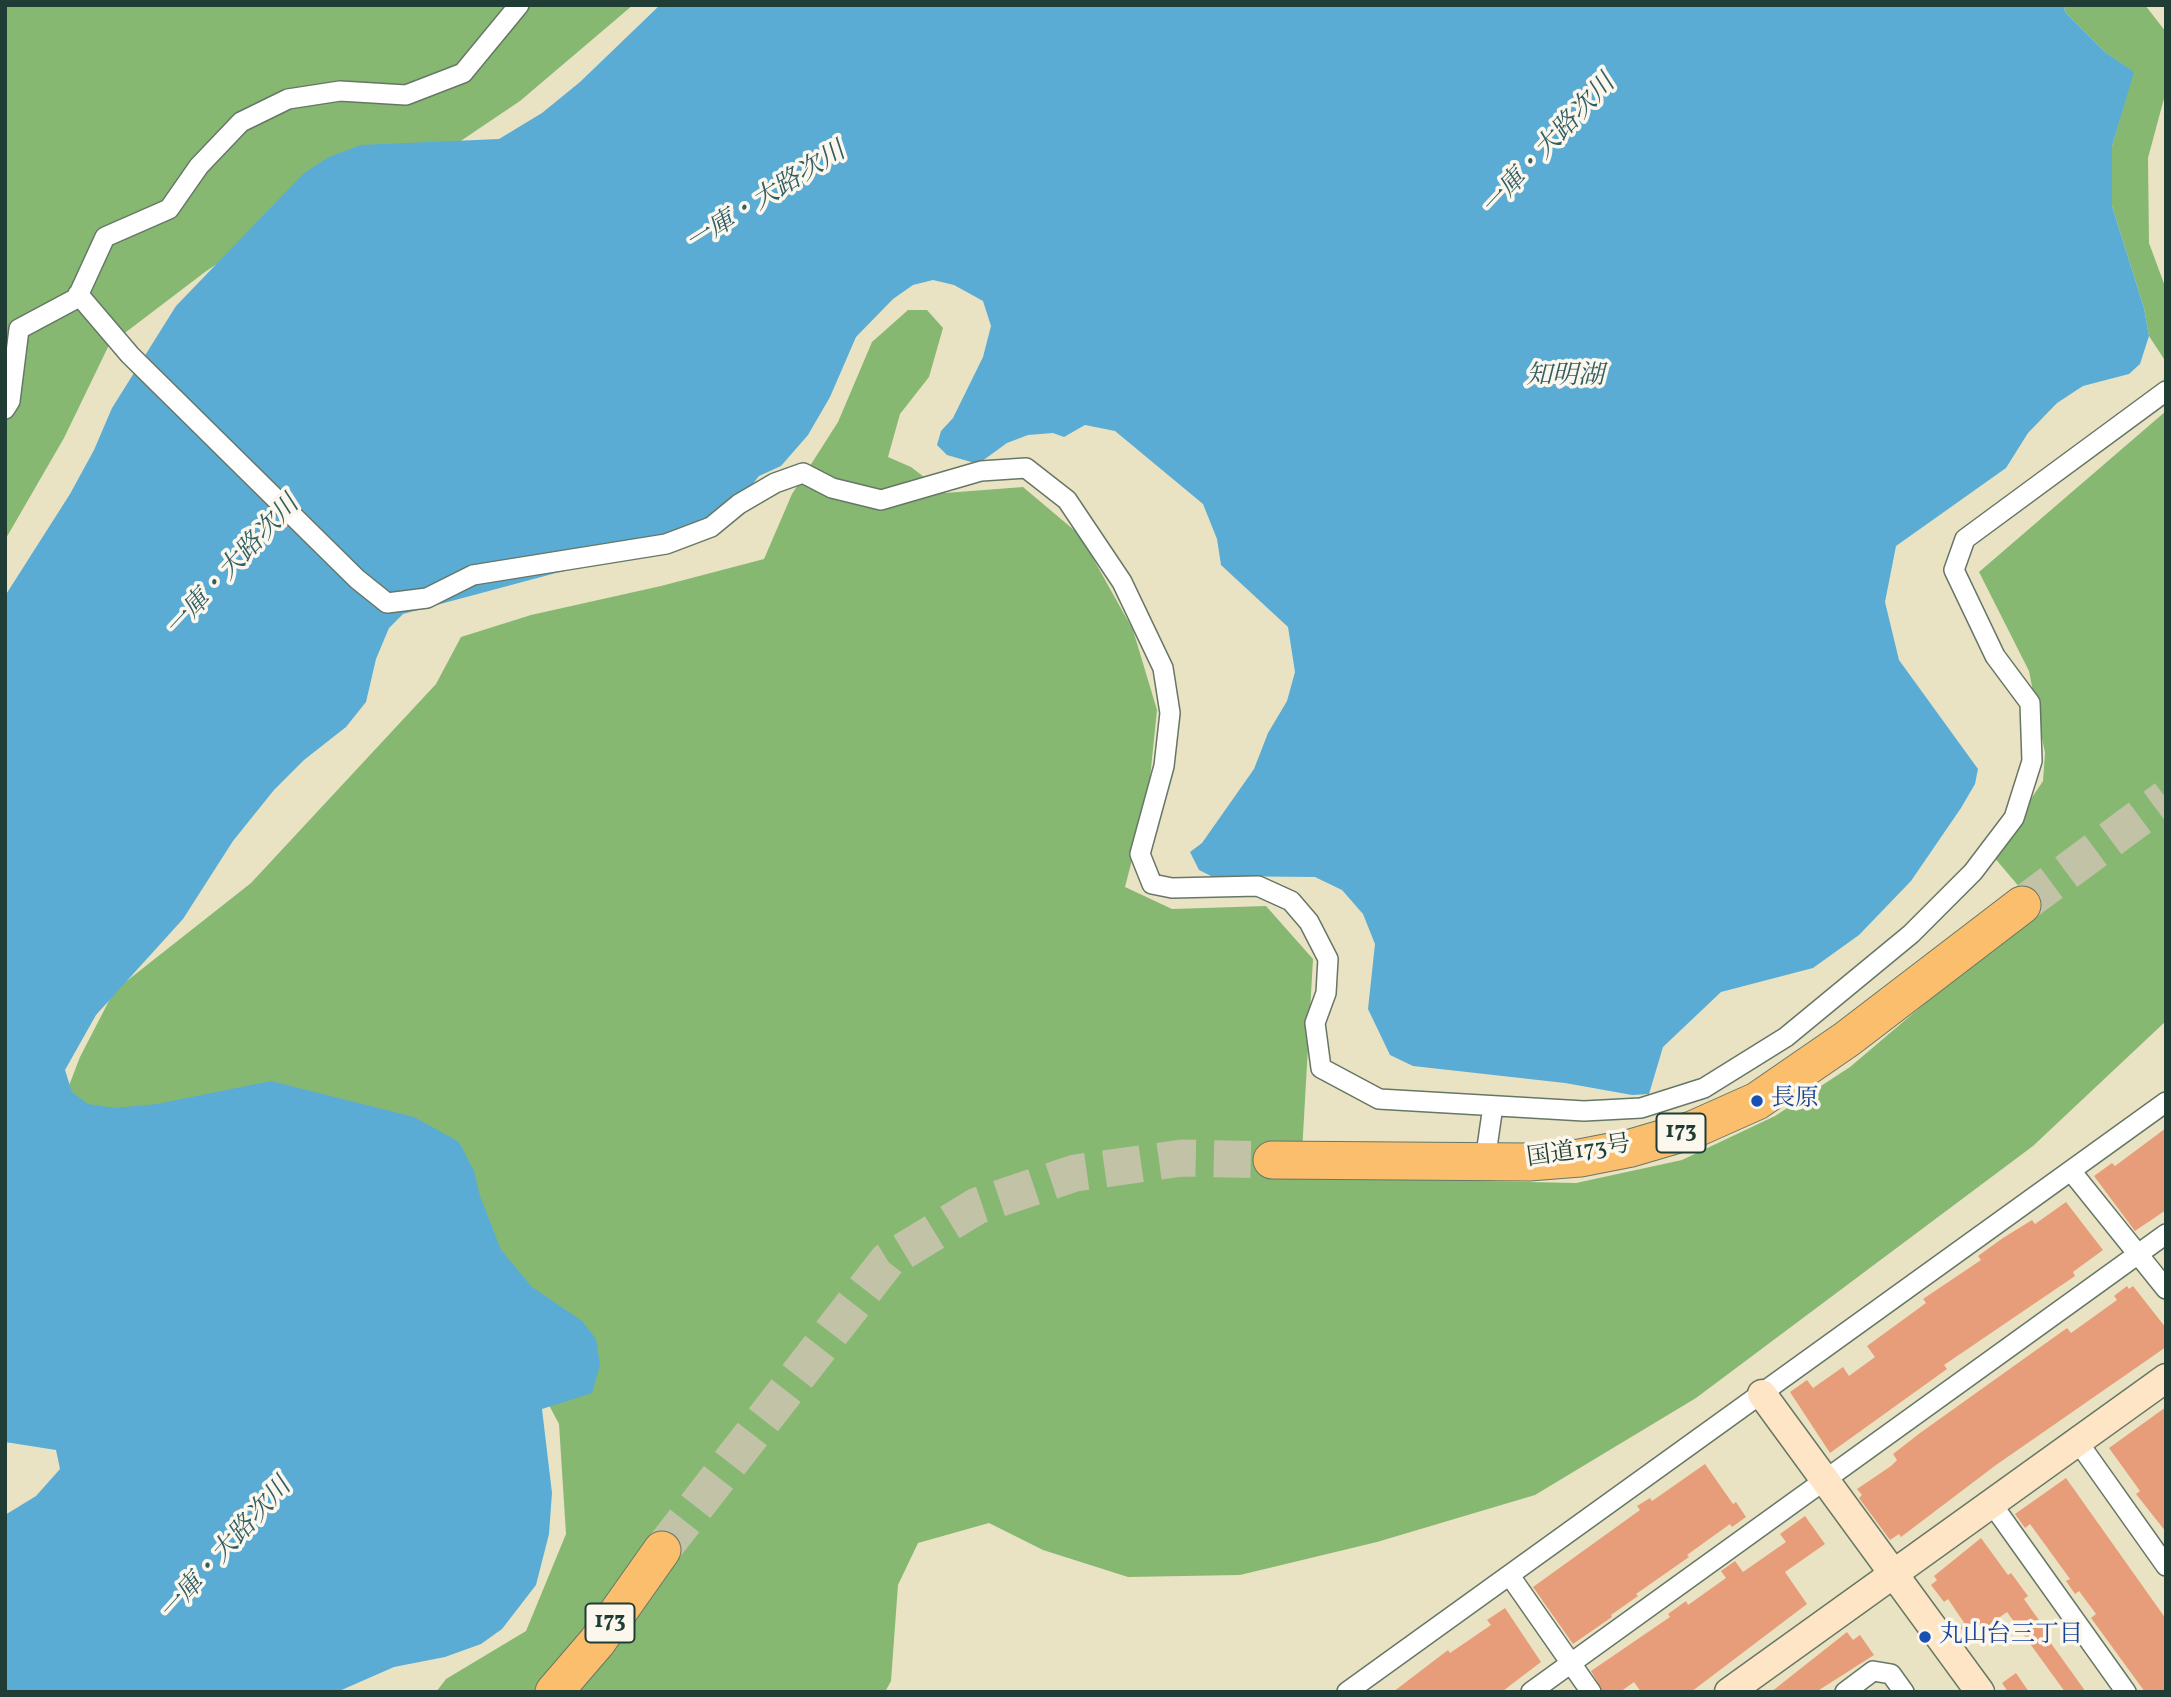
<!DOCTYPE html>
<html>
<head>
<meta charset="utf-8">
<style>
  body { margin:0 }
  #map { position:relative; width:2171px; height:1697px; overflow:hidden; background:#eae3c3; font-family:Vollkorn,serif }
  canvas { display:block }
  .frame { position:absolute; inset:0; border:7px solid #1f3d34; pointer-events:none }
</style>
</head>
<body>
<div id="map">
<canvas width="2171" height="1697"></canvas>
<div class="frame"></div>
</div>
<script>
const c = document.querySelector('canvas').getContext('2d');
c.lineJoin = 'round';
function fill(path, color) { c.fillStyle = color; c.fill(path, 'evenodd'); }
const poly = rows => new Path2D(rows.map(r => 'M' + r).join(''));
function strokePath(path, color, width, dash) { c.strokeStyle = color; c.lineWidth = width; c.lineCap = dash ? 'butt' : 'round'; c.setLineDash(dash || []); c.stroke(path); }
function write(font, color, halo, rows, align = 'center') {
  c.font = font + ' Vollkorn,"Noto Serif JP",serif'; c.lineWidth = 7; c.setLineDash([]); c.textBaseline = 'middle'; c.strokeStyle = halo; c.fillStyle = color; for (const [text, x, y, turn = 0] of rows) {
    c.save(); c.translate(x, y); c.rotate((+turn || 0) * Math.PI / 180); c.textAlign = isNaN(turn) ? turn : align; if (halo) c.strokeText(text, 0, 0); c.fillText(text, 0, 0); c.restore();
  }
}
fill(poly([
  [5,5,633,5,520,101,431,161,304,205,205,272,109,345,64,438,5,540],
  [2064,5,2145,5,2166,32,2166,91,2148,158,2149,243,2166,289,2166,362,2149,336,2144,308,2112,206,2112,146,2133,72,2105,52,2065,12],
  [908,310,927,310,943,328,929,377,900,414,888,457,911,467,945,493,1023,487,1080,535,1133,630,1157,710,1148,798,1125,887,1172,909,1266,906,1313,959,1301,1170,1431,1180,1576,1183,1682,1160,1775,1116,1850,1067,1950,982,2003,943,2038,909,1993,856,2043,781,2045,753,2029,671,1979,572,2166,411,2166,1021,2033,1146,1696,1398,1535,1495,1377,1542,1240,1575,1128,1577,1043,1550,989,1523,918,1543,898,1585,891,1681,885,1692,436,1692,446,1679,526,1631,566,1534,559,1424,508,1328,55,1122,80,1057,114,991,251,883,436,684,461,637,531,615,661,586,764,559,792,494,838,422,872,342]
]), '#86b872');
fill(poly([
  [660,5,2064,5,2065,12,2105,52,2134,72,2112,146,2112,206,2144,308,2149,336,2140,364,2129,374,2083,386,2057,403,2028,433,2006,468,1896,546,1885,602,1899,660,1978,769,1975,784,1961,808,1911,881,1859,935,1813,968,1721,992,1663,1047,1649,1094,1632,1095,1565,1083,1413,1066,1390,1055,1368,1009,1375,944,1363,914,1342,890,1315,877,1211,876,1199,870,1190,852,1202,843,1254,769,1268,733,1287,701,1295,672,1288,627,1221,565,1217,539,1203,504,1115,431,1085,425,1064,437,1053,433,1028,435,1007,443,978,464,947,455,937,445,941,431,953,418,983,357,991,326,983,301,954,285,933,280,913,285,893,299,856,337,830,397,808,435,781,466,759,476,715,531,687,545,556,573,403,614,389,628,376,659,366,702,346,727,304,760,274,790,233,841,183,919,96,1015,65,1070,72,1092,88,1104,115,1108,157,1104,271,1081,414,1117,459,1142,474,1171,480,1196,501,1250,532,1287,582,1321,596,1339,600,1365,592,1393,542,1409,552,1493,549,1534,536,1585,502,1629,481,1644,445,1657,394,1667,337,1692,5,1692,5,1515,36,1496,60,1469,56,1450,5,1442,5,596,70,494,94,450,112,408,176,306,304,173,329,157,361,145,499,139,542,113,580,82]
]), '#5aacd5');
fill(poly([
  [2166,1128,2166,1210,2135,1231,2094,1176,2112,1163,2115,1166],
  [2066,1202,2103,1250,2073,1272,2075,1276,1944,1365,1947,1369,1830,1453,1790,1392,1807,1380,1813,1388,1843,1367,1849,1376,1875,1357,1867,1346,1926,1303,1923,1299,1981,1260,1978,1256,2003,1238,2032,1220,2035,1224],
  [2127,1286,2129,1289,2133,1286,2166,1328,2166,1347,1996,1465,1901,1537,1899,1534,1890,1540,1859,1498,1862,1495,1857,1489,1891,1466,1897,1460,1893,1454,1920,1433,2067,1328,2071,1333,2117,1300,2114,1296],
  [2166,1407,2166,1532,2136,1494,2140,1491,2109,1448],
  [1705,1464,1733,1504,1736,1502,1746,1517,1732,1527,1730,1524,1687,1555,1689,1557,1636,1594,1638,1596,1611,1615,1612,1617,1573,1644,1533,1587,1640,1510,1637,1506,1650,1498,1652,1501],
  [2066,1478,2166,1619,2166,1692,2145,1692,2091,1618,2096,1614,2079,1591,2075,1594,2066,1581,2070,1579,2030,1524,2025,1528,2015,1514],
  [1805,1516,1825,1544,1785,1572,1807,1604,1691,1692,1641,1692,1634,1682,1620,1692,1603,1692,1591,1671,1670,1617,1668,1614,1686,1601,1688,1605,1726,1578,1721,1571,1735,1561,1743,1572,1786,1542,1780,1534],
  [1981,1538,2008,1575,2011,1573,2028,1596,2024,1599,2048,1633,2045,1635,2086,1692,2065,1692,2007,1612,1969,1639,1960,1627,1965,1624,1948,1599,1944,1602,1931,1585,1937,1580,1934,1576],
  [1505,1608,1541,1662,1512,1684,1502,1692,1393,1692,1448,1650,1450,1653,1491,1625,1487,1620],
  [1847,1632,1853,1640,1860,1635,1874,1655,1816,1692,1771,1692],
  [2016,1673,2029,1692,2008,1692,2002,1683]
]), '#e79d79');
strokePath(poly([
  [2022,905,2166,798],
  [662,1550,887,1261,977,1206,1075,1173,1182,1158,1272,1160]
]), '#c1c2a6', 37, [37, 18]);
const street = poly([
  [78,294,130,355,357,579,387,603,427,598,473,575,666,544,711,527,739,504,775,483,803,473,832,488,881,500,981,471,1026,468,1067,500,1122,582,1163,668,1170,713,1164,766,1140,854,1152,884,1172,888,1258,886,1291,901,1309,922,1328,959,1326,993,1315,1023,1321,1068,1379,1099,1584,1111,1641,1108,1704,1088,1786,1037,1911,934,1973,872,2014,818,2032,761,2030,703,1995,656,1954,570,1965,539,2166,391],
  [5,409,10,401,19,329,77,298,105,237,169,209,199,166,241,122,288,99,340,91,406,95,463,73,519,5],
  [1485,1161,1493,1106],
  [2071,1171,2166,1289],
  [2078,1442,2166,1566],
  [1992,1504,2126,1692],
  [1510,1576,1591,1692],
  [1347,1692,2166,1102],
  [1531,1692,2166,1234],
  [1845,1692,1873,1671,1891,1674,1904,1692]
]);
const secondary = poly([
  [1762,1394,1980,1692],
  [1729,1692,2166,1378]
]);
const highway = poly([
  [1272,1160,1529,1162,1580,1158,1631,1148,1692,1130,1757,1101,1847,1039,2022,905],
  [554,1692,597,1642,662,1550]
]);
strokePath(street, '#676', 22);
strokePath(secondary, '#676', 31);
strokePath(highway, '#676', 39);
strokePath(street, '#fff', 19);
strokePath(secondary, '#fde5c5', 28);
strokePath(highway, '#fabe6d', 37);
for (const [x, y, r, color] of [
  [1757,1101,7,"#1a4fb4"],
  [1925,1637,7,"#1a4fb4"]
]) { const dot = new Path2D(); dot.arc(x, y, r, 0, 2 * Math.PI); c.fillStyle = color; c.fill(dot); strokePath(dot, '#fbf7ec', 2.5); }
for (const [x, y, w] of [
  [1681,1133,49],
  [610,1623,49]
]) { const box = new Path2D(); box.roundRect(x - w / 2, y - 19.5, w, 39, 5); c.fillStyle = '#fbf7ec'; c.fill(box); strokePath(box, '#1f3d34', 2); }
write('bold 23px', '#1f3d34', null, [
  ["173",1681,1133],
  ["173",610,1623]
]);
write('24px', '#164399', '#fbf7ec', [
  ["長原",1771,1101],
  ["丸山台三丁目",1939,1637]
], 'left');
write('24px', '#1f3d34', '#fbf7ec', [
  ["国道173号",1579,1153,-8]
]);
write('italic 26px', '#315e64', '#fbf7ec', [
  ["一庫・大路次川",1550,147,-47],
  ["一庫・大路次川",767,199,-32],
  ["知明湖",1565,378],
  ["一庫・大路次川",234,568,-47],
  ["一庫・大路次川",227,1551,-48]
]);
</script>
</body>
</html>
